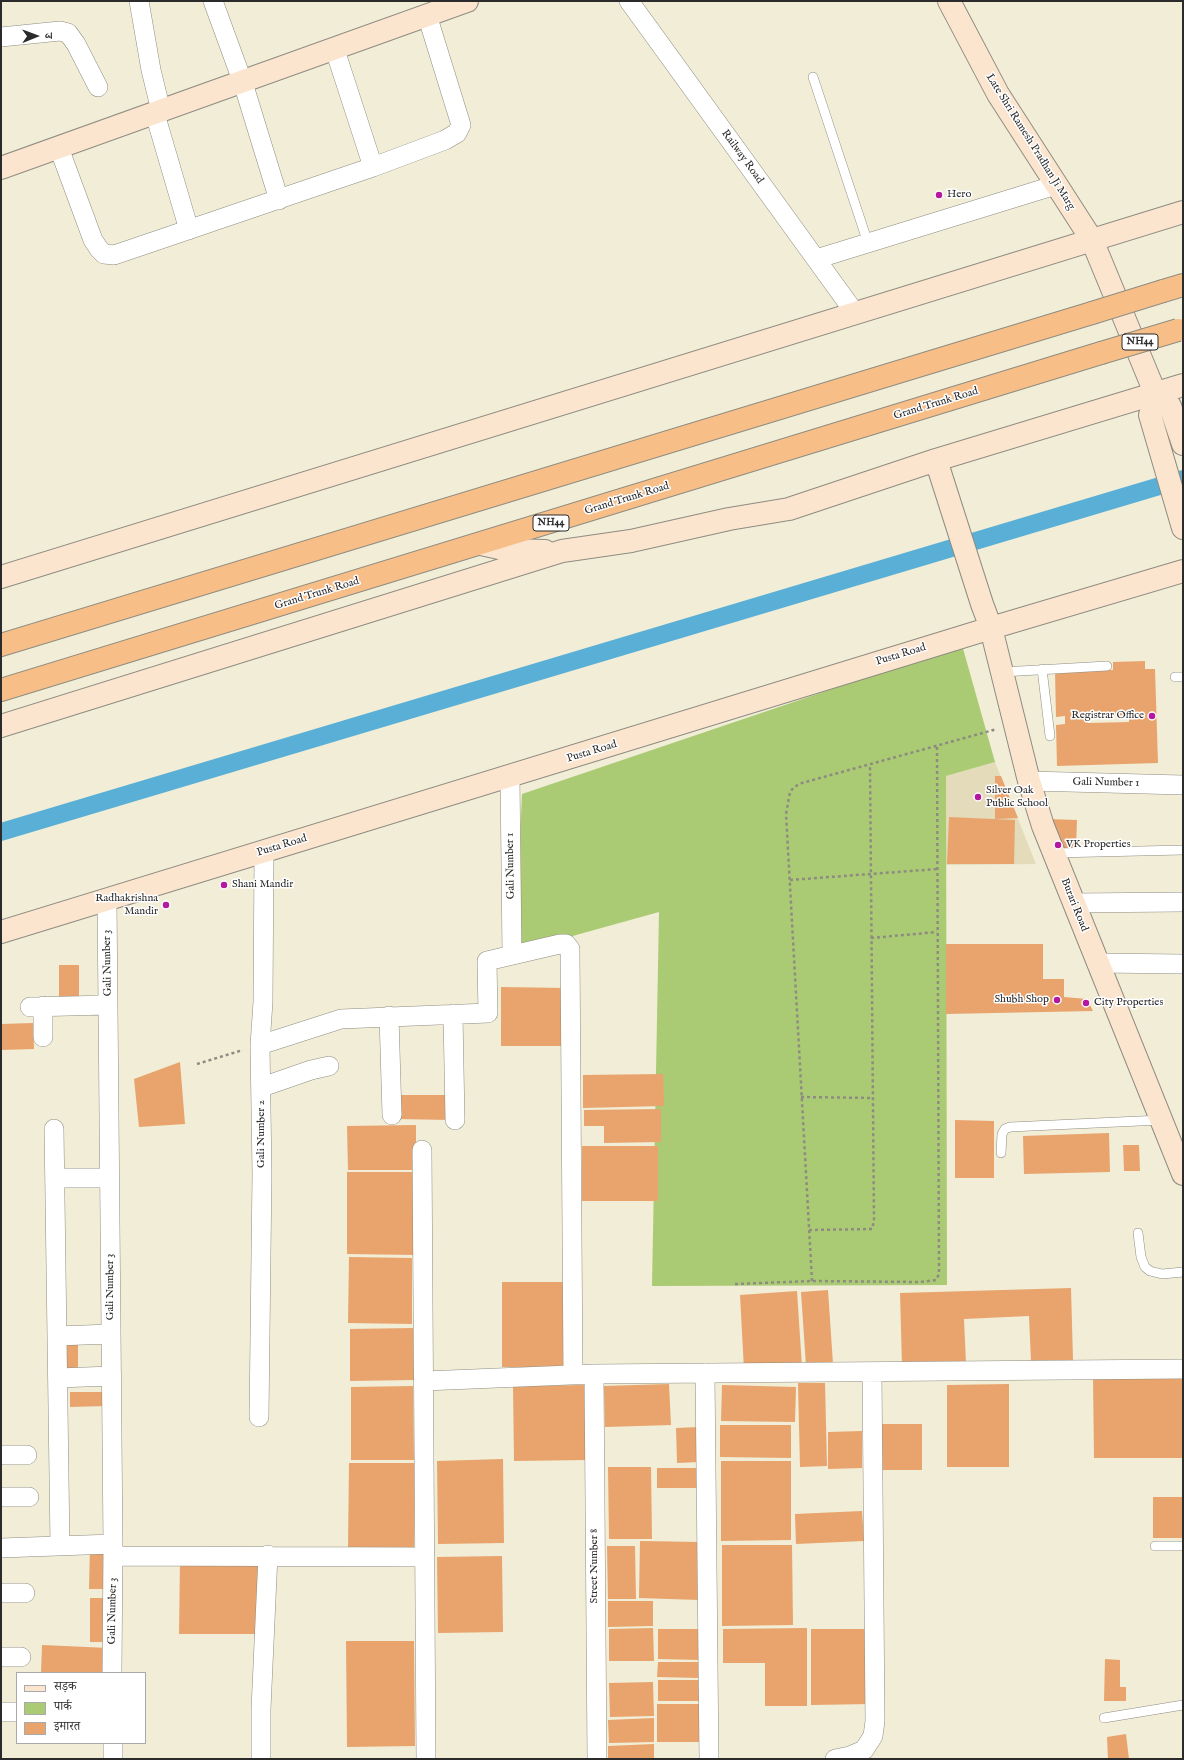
<!DOCTYPE html>
<html>
<head>
<meta charset="utf-8">
<style>
  body { margin:0 }
  #map { position:relative; width:1184px; height:1760px; overflow:hidden; background:#f1edd7; font-family:"IM FELL English","Noto Serif Devanagari",serif }
  canvas { display:block }
  .frame { position:absolute; inset:0; border:2px solid #2b2b2b; pointer-events:none }
  .legend { position:absolute; left:16px; top:1672px; width:130px; height:72px; box-sizing:border-box; background:#fff; border:1px solid #aaa; margin:0; padding:5px 7px; list-style:none; font-size:12px; color:#2b2b2b }
  .legend li { display:flex; align-items:center; gap:8px; height:20px }
  .legend b { width:20px; border:1px solid #aaa }
  .north { position:absolute; left:16px; top:16px; width:40px; height:40px; -webkit-text-stroke:3px #fff; paint-order:stroke; rotate:89deg; font-size:11px; font-weight:700; line-height:16px; text-align:center; color:#2b2b2b }
  .north::after { content:''; display:block; margin:auto; width:14px; height:18px; background:#2b2b2b; clip-path:polygon(50% 0,100% 100%,50% 72%,0 100%) }
</style>
</head>
<body>
<div id="map">
<canvas width="1184" height="1760"></canvas>
<div class="frame"></div>
<ul class="legend">
<li><b style="height:5px;background:#fce5cf"></b>सड़क</li>
<li><b style="height:11px;background:#aacb73"></b>पार्क</li>
<li><b style="height:11px;background:#e8a46c"></b>इमारत</li>
</ul>
<div class="north">उ</div>
</div>
<script>
const c = document.querySelector('canvas').getContext('2d');
c.lineJoin = 'round';
function fill(path, color) { c.fillStyle = color; c.fill(path, 'evenodd'); }
const poly = rows => new Path2D(rows.map(r => 'M' + r).join(''));
function strokePath(path, color, width, dash) { c.strokeStyle = color; c.lineWidth = width; c.lineCap = dash ? 'butt' : 'round'; c.setLineDash(dash || []); c.stroke(path); }
function write(font, color, halo, rows, align = 'center') {
  c.font = font + ' "IM FELL English",serif'; c.lineWidth = 3; c.setLineDash([]); c.textBaseline = 'middle'; c.strokeStyle = halo; c.fillStyle = color; for (const [text, x, y, turn = 0] of rows) {
    c.save(); c.translate(x, y); c.rotate((+turn || 0) * Math.PI / 180); c.textAlign = isNaN(turn) ? turn : align; if (halo) c.strokeText(text, 0, 0); c.fillText(text, 0, 0); c.restore();
  }
}
fill(poly([
  [995,762,1036,864,945,865,946,776]
]), '#e3dbba');
fill(poly([
  [962,645,995,762,946,776,947,1285,652,1286,659,912,515,952,522,794]
]), '#aacb73');
strokePath(poly([
  [1,832,1183,479]
]), '#5aafd6', 18);
fill(poly([
  [1145,661,1145,669,1155,669,1158,763,1057,766,1056,725,1065,724,1065,716,1056,717,1055,671,1113,670,1113,662],
  [1129,715,1129,722,1088,723,1088,716],
  [995,776,1001,776,1018,818,995,819],
  [949,817,1015,820,1014,864,947,864],
  [1048,819,1077,820,1076,848,1055,848],
  [946,944,1043,944,1043,979,1064,979,1064,997,1087,999,1093,1011,946,1014],
  [59,965,79,965,79,1002,59,1002],
  [501,987,567,988,567,1046,501,1046],
  [33,1023,34,1049,1,1050,1,1024],
  [180,1062,185,1124,139,1127,134,1079],
  [663,1074,664,1106,583,1108,583,1075],
  [397,1095,450,1095,450,1120,397,1119],
  [661,1109,661,1142,604,1143,604,1126,584,1126,584,1110],
  [955,1120,994,1121,994,1178,955,1178],
  [416,1125,416,1170,348,1170,347,1126],
  [1109,1133,1110,1172,1024,1174,1023,1136],
  [1123,1145,1139,1145,1140,1171,1124,1171],
  [582,1146,658,1146,658,1201,582,1201],
  [347,1172,415,1172,414,1255,347,1254],
  [349,1257,412,1258,412,1324,348,1323],
  [502,1282,566,1282,566,1367,502,1367],
  [1071,1288,1073,1360,1031,1361,1029,1316,964,1319,966,1363,902,1365,900,1293],
  [828,1290,833,1364,806,1366,801,1292],
  [797,1291,802,1367,744,1370,740,1295],
  [413,1328,414,1380,350,1381,350,1329],
  [67,1342,78,1342,78,1375,67,1375],
  [1183,1377,1183,1458,1094,1458,1093,1378],
  [798,1383,825,1383,827,1466,800,1467],
  [669,1384,671,1425,605,1427,604,1386],
  [1009,1384,1009,1467,947,1467,947,1385],
  [584,1385,586,1460,514,1461,513,1386],
  [722,1385,796,1387,795,1422,721,1421],
  [413,1386,414,1460,351,1460,351,1387],
  [70,1392,106,1392,106,1406,70,1407],
  [879,1424,922,1424,922,1470,878,1470],
  [720,1425,791,1425,791,1458,720,1457],
  [699,1427,699,1462,677,1463,676,1428],
  [862,1431,862,1468,828,1469,828,1432],
  [503,1459,504,1543,438,1544,437,1461],
  [721,1461,791,1461,791,1540,721,1541],
  [349,1463,415,1463,414,1549,348,1548],
  [608,1467,651,1467,652,1539,609,1539],
  [657,1468,698,1468,698,1488,657,1488],
  [1153,1497,1183,1497,1183,1538,1153,1538],
  [862,1511,864,1541,796,1544,795,1514],
  [640,1541,700,1542,699,1600,639,1598],
  [722,1545,792,1545,793,1625,722,1626],
  [90,1546,108,1546,108,1589,89,1589],
  [607,1546,635,1546,636,1599,608,1599],
  [502,1556,503,1632,438,1633,437,1557],
  [180,1561,263,1562,263,1634,179,1634],
  [90,1598,108,1598,108,1642,90,1642],
  [608,1601,653,1601,653,1626,608,1627],
  [653,1628,654,1661,609,1661,609,1629],
  [807,1628,807,1706,765,1706,765,1663,723,1663,723,1629],
  [658,1629,700,1629,700,1660,658,1659],
  [811,1629,871,1629,871,1704,811,1705],
  [346,1641,414,1641,415,1746,347,1747],
  [42,1645,109,1648,107,1673,41,1673],
  [1105,1659,1120,1660,1120,1687,1126,1687,1126,1701,1104,1701],
  [658,1662,699,1662,699,1678,657,1677],
  [658,1680,700,1680,700,1701,658,1701],
  [653,1682,654,1716,610,1717,609,1683],
  [657,1704,701,1704,701,1742,657,1742],
  [654,1718,654,1742,609,1743,608,1720],
  [1126,1734,1129,1759,1108,1759,1107,1737],
  [654,1744,654,1759,608,1759,608,1746]
]), '#e8a46c');
const lane = poly([
  [813,77,868,243],
  [1042,669,1050,736],
  [1002,672,1107,666],
  [1175,677,1183,677],
  [1055,853,1183,850],
  [1001,1153,1002,1134,1005,1129,1010,1127,1161,1120],
  [1138,1233,1141,1257,1145,1267,1150,1271,1162,1274,1183,1272],
  [1155,1546,1183,1546],
  [1104,1718,1183,1705]
]);
const street = poly([
  [139,1,151,70,161,111],
  [213,1,243,83,279,200],
  [629,1,855,313],
  [1,37,60,31,68,33,76,44,98,87],
  [335,50,373,167],
  [155,114,189,230],
  [59,148,93,240,99,249,104,254,114,255,123,252,373,167,445,140,457,133,461,125,427,15],
  [816,259,1056,185],
  [510,777,512,955],
  [1029,781,1183,785],
  [107,900,113,1544,112,1673],
  [1073,903,1183,902],
  [1097,963,1183,964],
  [43,1006,43,1037],
  [30,1007,108,1005],
  [453,1014,455,1120],
  [389,1016,392,1115],
  [260,1045,341,1019,488,1013,487,961,560,944,566,944,570,949,573,1375],
  [262,1087,311,1070,329,1066],
  [54,1129,60,1546],
  [422,1150,426,1759],
  [55,1178,110,1178],
  [57,1336,111,1334],
  [705,1373,709,1759],
  [594,1374,597,1759],
  [58,1378,112,1376],
  [424,1381,594,1374,1183,1369],
  [259,1417,262,1174,260,1045,263,1002,264,852],
  [1,1455,27,1455],
  [1,1497,29,1497],
  [1,1548,113,1544],
  [113,1556,425,1557],
  [1,1593,25,1593],
  [1,1657,21,1657],
  [1,1712,17,1712],
  [113,1743,113,1759],
  [261,1759,261,1709,268,1555],
  [835,1759,850,1756,864,1750,873,1736,875,1721,872,1372]
]);
const secondary = poly([
  [949,1,998,94,1092,240,1158,400,1170,406,1183,444],
  [1,168,467,1],
  [1158,400,1150,415,1183,528],
  [936,460,982,604,991,628,1029,781,1043,826,1183,1174],
  [481,544,508,550,545,551],
  [1,577,1183,212],
  [1,726,562,551,631,541,729,519,789,509,936,460,1183,385],
  [1,932,991,628,1183,571]
]);
const highway = poly([
  [1163,291,1183,285],
  [1,645,1092,313],
  [1,690,1101,353]
]);
strokePath(lane, '#8e8c81', 10);
strokePath(street, '#8e8c81', 20);
strokePath(secondary, '#8e8c81', 24);
strokePath(highway, '#8e8c81', 24);
strokePath(poly([
  [790,880,937,869],
  [871,938,937,932],
  [197,1064,243,1050],
  [801,1097,873,1098],
  [809,1230,872,1229,874,1221,870,765],
  [812,1281,786,814,790,792,794,787,802,783,997,729],
  [735,1284,812,1281,920,1282,936,1280,939,1274,937,746]
]), '#8e8c81', 2.5, [3, 3]);
strokePath(lane, '#fff', 9);
strokePath(street, '#fff', 19);
strokePath(secondary, '#fce5cf', 22);
strokePath(highway, '#f7be88', 22);
const highwayBridge = poly([
  [1092,313,1163,291],
  [1101,353,1178,330]
]);
strokePath(highwayBridge, '#8e8c81', 24, []);
strokePath(highwayBridge, '#f7be88', 22);
for (const [x, y, r, color] of [
  [939,195,4,"#b5179e"],
  [1152,716,4,"#b5179e"],
  [978,797,4,"#b5179e"],
  [1058,845,4,"#b5179e"],
  [224,885,4,"#b5179e"],
  [166,905,4,"#b5179e"],
  [1057,1000,4,"#b5179e"],
  [1086,1003,4,"#b5179e"]
]) { const dot = new Path2D(); dot.arc(x, y, r, 0, 2 * Math.PI); c.fillStyle = color; c.fill(dot); strokePath(dot, '#fff', 1.5); }
for (const [x, y, w] of [
  [1140,342,36],
  [551,523,36]
]) { const box = new Path2D(); box.roundRect(x - w / 2, y - 8, w, 16, 3); c.fillStyle = '#fff'; c.fill(box); strokePath(box, '#2b2b2b', 1); }
write('bold 10px', '#2b2b2b', null, [
  ["NH44",1140,342],
  ["NH44",551,523]
]);
write('11px', '#2b2b2b', '#fff', [
  ["Late Shri Ramesh Pradhan Ji Marg",1030,142,58],
  ["Railway Road",742,157,54],
  ["Grand Trunk Road",936,404,-17],
  ["Grand Trunk Road",627,499,-17],
  ["Grand Trunk Road",317,594,-17],
  ["Pusta Road",901,655,-17],
  ["Pusta Road",592,752,-17],
  ["Gali Number 1",1106,783,1],
  ["Pusta Road",282,846,-17],
  ["Gali Number 1",511,866,-91],
  ["Burari Road",1074,905,68],
  ["Gali Number 3",108,963,-91],
  ["Gali Number 2",262,1134,-90],
  ["Gali Number 3",111,1287,-90],
  ["Street Number 8",595,1566,-90],
  ["Gali Number 3",113,1611,-89]
]);
write('11px', '#2b2b2b', '#fff', [
  ["Hero",947,195],
  ["Registrar Office",1144,716,"right"],
  ["Silver Oak",986,791],
  ["Public School",986,804],
  ["VK Properties",1066,845],
  ["Shani Mandir",232,885],
  ["Radhakrishna",158,899,"right"],
  ["Mandir",158,912,"right"],
  ["Shubh Shop",1049,1000,"right"],
  ["City Properties",1094,1003]
], 'left');
</script>
</body>
</html>
